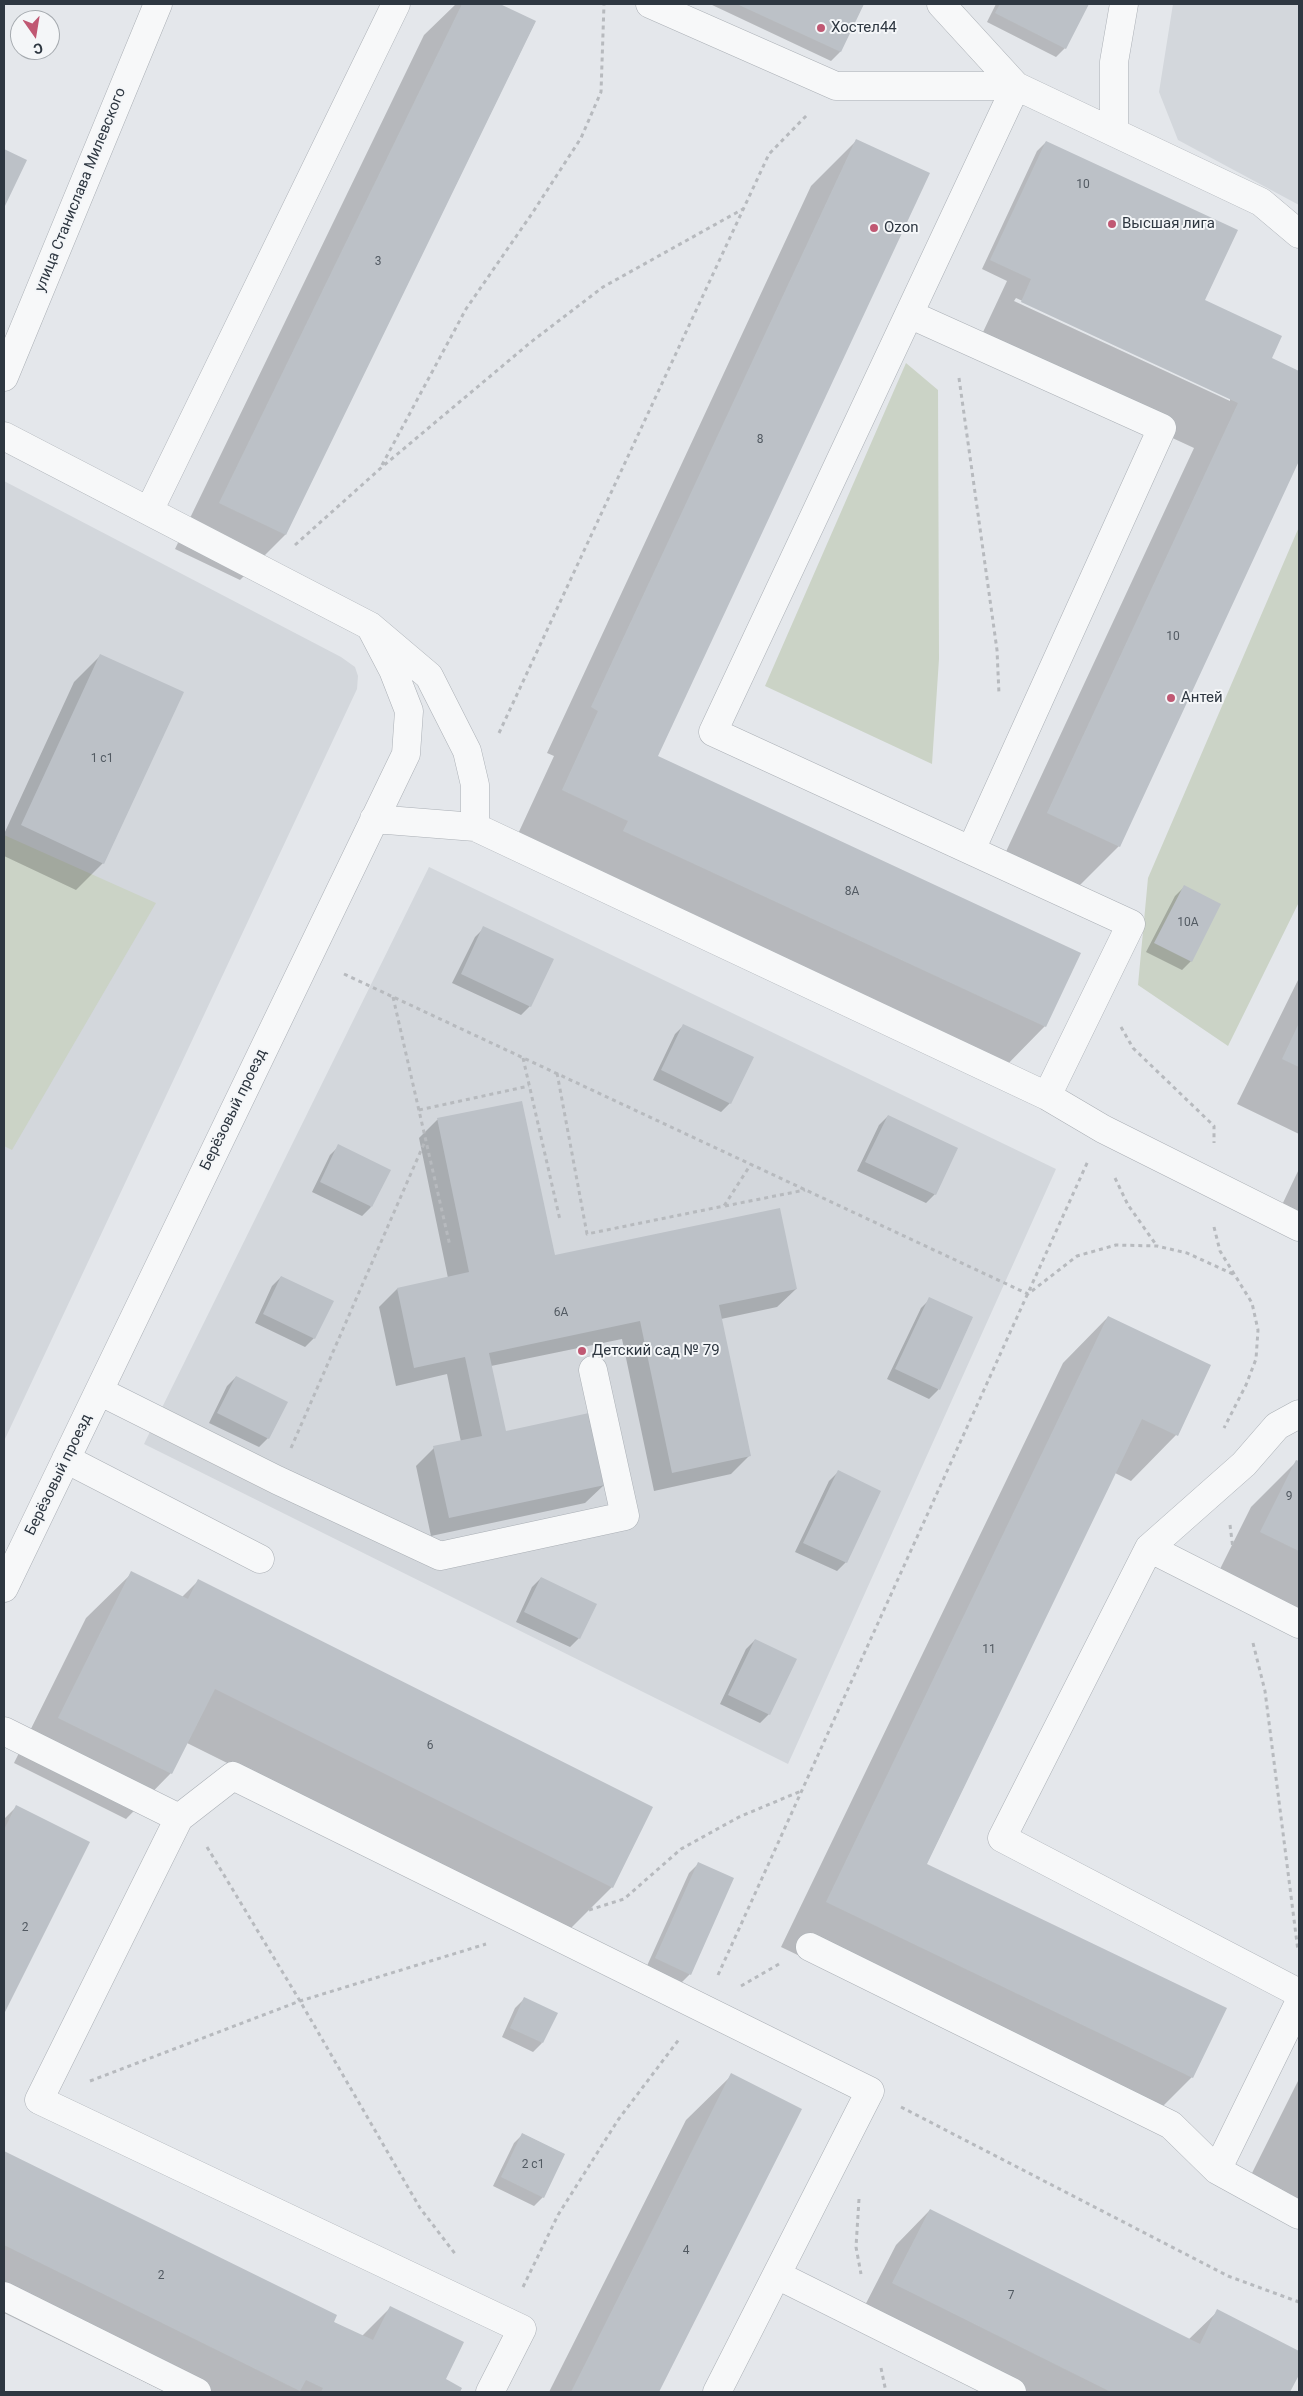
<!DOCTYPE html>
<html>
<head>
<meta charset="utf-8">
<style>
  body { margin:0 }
  #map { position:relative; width:1303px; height:2396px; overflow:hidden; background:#e4e7eb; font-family:Roboto,sans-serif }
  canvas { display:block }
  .frame { position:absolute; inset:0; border:5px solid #2e3741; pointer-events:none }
  .north { position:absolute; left:10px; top:10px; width:50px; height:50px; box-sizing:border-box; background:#f4f6f8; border:1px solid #a5aaaf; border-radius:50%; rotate:167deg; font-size:14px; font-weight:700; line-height:20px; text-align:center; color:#2e3741 }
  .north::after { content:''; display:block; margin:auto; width:18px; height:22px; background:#c05873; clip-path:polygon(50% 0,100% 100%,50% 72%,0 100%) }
</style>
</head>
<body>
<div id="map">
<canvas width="1303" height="2396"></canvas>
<div class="frame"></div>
<div class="north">С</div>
</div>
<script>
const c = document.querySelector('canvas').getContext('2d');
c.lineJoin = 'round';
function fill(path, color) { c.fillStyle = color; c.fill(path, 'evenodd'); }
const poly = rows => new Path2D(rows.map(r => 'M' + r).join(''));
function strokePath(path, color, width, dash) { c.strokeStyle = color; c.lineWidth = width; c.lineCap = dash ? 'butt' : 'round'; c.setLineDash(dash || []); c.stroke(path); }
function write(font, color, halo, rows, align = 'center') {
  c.font = font + ' Roboto,sans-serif'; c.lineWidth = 4; c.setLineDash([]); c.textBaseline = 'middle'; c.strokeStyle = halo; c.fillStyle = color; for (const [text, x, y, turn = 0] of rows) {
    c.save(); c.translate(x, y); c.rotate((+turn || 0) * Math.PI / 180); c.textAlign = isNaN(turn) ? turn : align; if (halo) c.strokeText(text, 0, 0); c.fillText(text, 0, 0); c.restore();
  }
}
fill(poly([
  [1173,4,1299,4,1299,205,1178,140,1159,92],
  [4,481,341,657,355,667,358,676,357,689,4,1441],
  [429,867,1056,1169,788,1764,144,1444]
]), '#d3d7dc');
fill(poly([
  [906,363,938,390,939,659,932,764,765,686],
  [1299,527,1299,902,1228,1046,1138,985,1148,878],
  [4,835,156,903,12,1150,4,1146]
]), '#cbd3c6');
fill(poly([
  [456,4,497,4,535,22,285,535,240,580,175,549,424,35],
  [710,4,862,4,840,52,831,61],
  [996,4,1087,4,1065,48,1056,57,987,22],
  [856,141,656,757,1045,1026,1000,1072,517,836,554,756,547,753,811,186],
  [1046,142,1204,301,1270,359,1299,372,1299,458,1119,846,1074,891,1003,858,1194,448,976,347,1007,281,982,269,1037,151],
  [1016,298,1230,398,1230,401,1014,301],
  [4,151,25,161,4,205],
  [101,655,103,863,76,890,4,856,4,834,74,682],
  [1184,887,1191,961,1182,970,1146,952,1175,896],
  [484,928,530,1006,521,1015,452,983,475,937],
  [1299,978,1299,1134,1237,1104],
  [684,1025,730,1103,721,1112,653,1080,675,1034],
  [521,1102,554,1257,796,1289,777,1307,721,1319,749,1456,731,1474,654,1491,622,1339,491,1366,505,1433,604,1485,585,1503,431,1536,416,1466,434,1448,461,1442,447,1374,396,1386,379,1307,397,1289,448,1278,419,1138,437,1120],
  [888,1116,935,1194,926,1203,857,1171,879,1125],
  [339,1146,371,1207,362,1216,312,1192,330,1155],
  [1299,1169,1299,1216,1281,1207],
  [281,1277,314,1338,305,1347,255,1323,272,1286],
  [930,1299,972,1318,938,1390,929,1399,887,1379,921,1308],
  [1108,1317,1210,1366,1176,1435,1131,1481,1115,1473,926,1865,1192,2077,1147,2122,781,1947,1063,1363],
  [236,1377,268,1438,259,1447,209,1423,227,1386],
  [1297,1461,1299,1463,1299,1619,1216,1577,1251,1507],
  [838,1472,846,1562,837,1571,795,1552,829,1481],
  [132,1573,181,1598,198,1581,612,1887,567,1932,187,1743,171,1773,126,1819,14,1763,86,1618],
  [541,1578,579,1638,570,1647,516,1622,532,1587],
  [755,1640,769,1714,760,1723,720,1704,746,1649],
  [16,1807,88,1843,4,2011,4,1819],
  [698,1864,690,1974,681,1983,646,1968,689,1873],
  [524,1999,542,2043,533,2052,502,2037,515,2008],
  [732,2075,800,2109,658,2392,549,2392,686,2120],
  [1299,2079,1299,2205,1249,2179],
  [523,2134,564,2154,543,2197,534,2206,493,2186,514,2143],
  [4,2152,336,2316,333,2322,362,2336,390,2308,444,2380,461,2388,459,2392,165,2392,4,2313],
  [930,2210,1188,2340,1218,2311,1299,2352,1299,2372,1289,2392,1009,2392,859,2317,896,2245]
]), '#0003');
fill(poly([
  [462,4,500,4,536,21,286,535,219,503],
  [737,4,864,4,841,52],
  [1000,4,1089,4,1066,49,995,13],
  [856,139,930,173,658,756,1081,953,1046,1027,623,831,628,821,562,790,598,711,591,707],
  [1046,141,1238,230,1205,300,1282,336,1272,358,1299,371,1299,461,1120,847,1047,813,1238,403,1021,302,1031,279,990,260],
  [4,149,27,160,4,208],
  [100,654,184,692,104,864,21,825],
  [1184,885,1221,904,1192,962,1154,943],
  [483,926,554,959,531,1007,461,974],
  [1299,1023,1299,1067,1282,1059],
  [683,1024,754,1057,731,1104,661,1070],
  [522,1101,555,1255,780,1208,797,1289,719,1305,751,1456,672,1473,640,1321,489,1353,506,1431,589,1413,605,1485,449,1518,433,1446,482,1436,465,1357,414,1368,397,1288,469,1272,437,1118],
  [888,1115,958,1148,936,1195,865,1162],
  [338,1144,391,1170,372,1207,320,1182],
  [281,1276,334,1301,315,1339,263,1314],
  [929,1297,973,1317,940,1390,895,1369],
  [1108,1316,1211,1365,1178,1436,1142,1419,927,1864,1227,2008,1193,2078,826,1902],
  [236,1376,288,1402,269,1439,217,1413],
  [1296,1460,1299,1461,1299,1551,1260,1532],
  [838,1470,881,1491,847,1563,803,1543],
  [131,1571,188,1599,198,1579,653,1807,613,1888,215,1689,172,1774,58,1718],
  [541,1577,597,1604,580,1639,524,1612],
  [755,1639,797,1659,770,1715,728,1695],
  [16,1805,90,1842,4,2014,4,1830],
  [698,1862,734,1878,691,1975,655,1958],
  [524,1997,558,2013,543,2043,510,2028],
  [731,2073,802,2109,659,2392,571,2392],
  [522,2133,565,2154,544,2198,501,2177],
  [4,2151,337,2315,334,2322,373,2340,390,2306,464,2342,446,2379,462,2388,460,2392,321,2392,323,2388,306,2380,300,2391,4,2245],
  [930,2209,1200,2344,1217,2309,1299,2351,1299,2375,1290,2392,1111,2392,892,2283]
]), '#bcc1c7');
const minor = poly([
  [650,4,836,86,1016,86,1261,202,1299,234],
  [941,4,1016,86,713,732,1131,924,1047,1096],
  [1114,132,1114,62,1124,4],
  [909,314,1162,428,971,850],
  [4,377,158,4],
  [4,436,370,626,429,676,467,751,475,785,475,827],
  [149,511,396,4],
  [374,819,475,827,1047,1096,1103,1129,1299,1227],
  [99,1391,277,1480,440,1556,625,1516,593,1370],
  [1299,1414,1277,1426,1244,1464,1149,1548,1002,1838,1299,1993],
  [66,1459,260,1559],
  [1149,1548,1299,1624],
  [4,1588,406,754,409,711,393,670,370,626],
  [4,1731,179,1818,39,2100,522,2329,490,2392],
  [179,1818,233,1776,870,2091,717,2392],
  [810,1947,1171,2125,1217,2170],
  [1299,2003,1217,2170,1299,2215],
  [777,2275,1012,2392],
  [4,2296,197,2392]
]);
strokePath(minor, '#aaafb5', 29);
strokePath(poly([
  [959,378,997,650,999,694],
  [382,465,466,309,533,212,581,138,601,92,604,4],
  [295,545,382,467,531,342,603,287,743,209],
  [499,733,769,154,807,115],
  [344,974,1028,1294,1077,1256,1116,1245,1157,1246,1187,1253,1235,1275],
  [393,997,450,1246],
  [1121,1027,1133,1048,1214,1126,1214,1143],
  [523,1058,560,1220],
  [557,1073,587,1234,724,1206,751,1164],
  [419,1110,529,1086],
  [1115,1178,1128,1205,1157,1246],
  [725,1206,805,1190],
  [1214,1227,1220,1251,1252,1303,1258,1330,1256,1359,1246,1385,1224,1428],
  [291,1448,426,1139],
  [1230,1525,1233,1549],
  [1253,1643,1265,1691,1298,1951],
  [207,1847,300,2001,420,2208,456,2255],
  [589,1910,624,1899,681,1849,739,1817,801,1791],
  [718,1975,1088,1161],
  [741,1986,779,1964],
  [90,2081,300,2001,486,1944],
  [901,2107,1228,2276,1299,2302],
  [859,2199,856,2247,861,2274],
  [523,2287,558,2215,618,2120,680,2038],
  [881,2368,886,2392]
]), '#b7babe', 3, [4, 4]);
strokePath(minor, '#f7f8f9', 28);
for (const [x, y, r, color] of [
  [821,28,5,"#c05873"],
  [1112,224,5,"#c05873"],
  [874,228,5,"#c05873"],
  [1171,698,5,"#c05873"],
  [582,1351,5,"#c05873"]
]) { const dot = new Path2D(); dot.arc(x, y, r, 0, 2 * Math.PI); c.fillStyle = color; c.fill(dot); strokePath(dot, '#f4f6f8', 2); }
write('12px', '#525a62', null, [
  ["10",1083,185],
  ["3",378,262],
  ["8",760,440],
  ["10",1173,637],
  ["1 с1",102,759],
  ["8А",852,892],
  ["10А",1188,923],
  ["6А",561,1313],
  ["9",1289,1497],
  ["11",989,1650],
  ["6",430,1746],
  ["2",25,1928],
  ["2 с1",533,2165],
  ["4",686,2251],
  ["2",161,2276],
  ["7",1011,2296]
]);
write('15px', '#2e3741', '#f4f6f8', [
  ["Хостел44",831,28],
  ["Высшая лига",1122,224],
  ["Ozon",884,228],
  ["Антей",1181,698],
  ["Детский сад № 79",592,1351]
], 'left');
write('15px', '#2e3741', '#f4f6f8', [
  ["улица Станислава Милевского",81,190,-68],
  ["Берёзовый проезд",234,1110,-64],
  ["Берёзовый проезд",59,1475,-64]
]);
</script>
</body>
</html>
